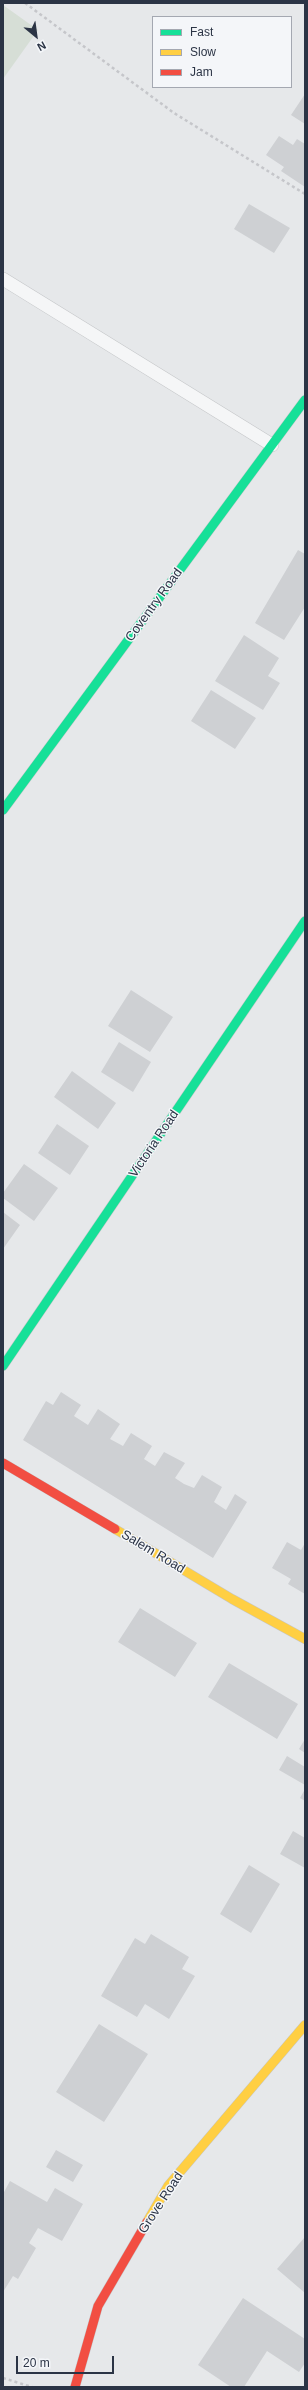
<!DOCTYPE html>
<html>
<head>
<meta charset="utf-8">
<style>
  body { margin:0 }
  #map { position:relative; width:308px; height:2390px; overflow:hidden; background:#e6e8ea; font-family:Arial,sans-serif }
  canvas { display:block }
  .frame { position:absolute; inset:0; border:4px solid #2b3445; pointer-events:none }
  .legend { position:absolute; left:152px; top:16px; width:140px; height:72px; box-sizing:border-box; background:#f4f6f9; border:1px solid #a4a8b1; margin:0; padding:5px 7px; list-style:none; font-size:12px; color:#2b3445 }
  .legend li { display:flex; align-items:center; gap:8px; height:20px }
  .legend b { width:20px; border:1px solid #a4a8b1 }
  .north { position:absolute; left:16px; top:16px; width:40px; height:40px; -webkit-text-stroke:3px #f4f6f9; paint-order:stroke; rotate:151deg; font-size:11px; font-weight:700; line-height:16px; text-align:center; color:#2b3445 }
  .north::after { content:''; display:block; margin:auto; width:14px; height:18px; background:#2b3445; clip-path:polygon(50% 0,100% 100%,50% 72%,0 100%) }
  .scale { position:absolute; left:16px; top:2356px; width:98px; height:18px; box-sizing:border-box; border:2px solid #2b3445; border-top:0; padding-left:5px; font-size:12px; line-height:14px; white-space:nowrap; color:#2b3445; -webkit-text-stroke:3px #f4f6f9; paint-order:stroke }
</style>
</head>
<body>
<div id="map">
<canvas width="308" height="2390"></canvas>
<div class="frame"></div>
<ul class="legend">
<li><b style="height:5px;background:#16e098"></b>Fast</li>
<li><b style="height:5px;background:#ffcf43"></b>Slow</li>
<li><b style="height:5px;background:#f24e42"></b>Jam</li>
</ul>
<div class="north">N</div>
<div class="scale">20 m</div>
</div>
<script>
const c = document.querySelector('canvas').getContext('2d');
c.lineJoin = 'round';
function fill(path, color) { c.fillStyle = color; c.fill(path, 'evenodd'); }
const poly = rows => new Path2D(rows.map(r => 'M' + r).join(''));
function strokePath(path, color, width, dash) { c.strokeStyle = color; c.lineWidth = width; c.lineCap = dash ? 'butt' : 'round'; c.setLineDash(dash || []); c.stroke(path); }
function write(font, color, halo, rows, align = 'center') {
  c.font = font + ' Arial,sans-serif'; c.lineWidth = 3; c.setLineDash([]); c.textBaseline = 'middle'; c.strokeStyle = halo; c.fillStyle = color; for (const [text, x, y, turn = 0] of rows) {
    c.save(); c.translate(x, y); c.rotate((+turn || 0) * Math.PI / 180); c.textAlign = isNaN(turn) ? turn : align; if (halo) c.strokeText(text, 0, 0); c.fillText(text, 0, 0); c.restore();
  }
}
fill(poly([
  [3,5,38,30,3,79]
]), '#d6ded6');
fill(poly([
  [305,94,305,124,291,115],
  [279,136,293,145,297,139,305,144,305,187,281,171,284,167,266,155],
  [249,204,290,228,274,253,234,229],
  [298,550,305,554,305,607,284,640,255,623],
  [244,635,279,658,268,676,280,683,263,710,215,681],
  [211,690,256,718,235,749,191,721],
  [131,990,173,1017,150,1052,108,1026],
  [119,1042,151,1062,133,1092,101,1072],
  [72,1071,116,1103,98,1129,54,1097],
  [57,1124,89,1146,70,1175,38,1153],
  [24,1164,58,1188,34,1221,3,1198,3,1193],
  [3,1212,20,1225,3,1249],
  [61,1392,81,1405,74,1416,88,1425,98,1409,120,1424,110,1439,123,1446,131,1433,152,1446,144,1459,155,1466,164,1452,185,1463,175,1478,184,1484,194,1488,202,1475,222,1487,214,1502,226,1510,235,1494,247,1502,213,1558,23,1440,46,1401,53,1405],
  [287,1542,301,1550,305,1543,305,1594,288,1584,291,1579,272,1568],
  [140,1608,197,1643,175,1677,118,1642],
  [229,1663,298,1704,277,1739,208,1697],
  [305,1739,305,1753,299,1749],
  [287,1756,305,1767,305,1785,279,1770],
  [305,1789,305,1801,300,1798],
  [293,1831,305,1838,305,1868,280,1854],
  [249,1865,280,1884,251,1933,220,1914],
  [151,1934,189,1957,182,1969,195,1976,169,2019,145,2004,137,2017,101,1996,135,1938,145,1944],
  [99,2024,148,2054,104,2122,56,2092],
  [56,2150,83,2165,73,2182,46,2167],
  [10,2181,47,2202,55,2188,83,2204,62,2241,38,2228,29,2243,36,2248,18,2279,13,2276,3,2292,3,2194],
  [305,2237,305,2293,277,2269],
  [243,2298,305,2339,305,2363,299,2372,267,2351,244,2387,231,2387,198,2365]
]), '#ced0d3');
const lane = poly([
  [3,279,272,445]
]);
const fast = poly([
  [3,810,305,400],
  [3,1366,305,921]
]);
const slow = poly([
  [115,1529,232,1599,305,1639],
  [147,2222,168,2186,305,2025]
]);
const jam = poly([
  [3,1463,115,1529],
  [75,2387,98,2306,147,2222]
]);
strokePath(lane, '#c4c6c8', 14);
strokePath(fast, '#c4c6c8', 10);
strokePath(slow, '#c4c6c8', 10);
strokePath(jam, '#c4c6c8', 10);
strokePath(poly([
  [25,3,174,113,305,194],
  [3,2378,32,2387]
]), '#c5c6ca', 2.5, [3, 3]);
strokePath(lane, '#f5f6f7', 13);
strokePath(fast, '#16e098', 9);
strokePath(slow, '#ffcf43', 9);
strokePath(jam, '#f24e42', 9);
write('13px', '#2b3445', '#f4f6f9', [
  ["Coventry Road",154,605,-54],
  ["Victoria Road",154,1144,-56],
  ["Salem Road",153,1552,31],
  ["Grove Road",161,2203,-57]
]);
</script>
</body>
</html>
